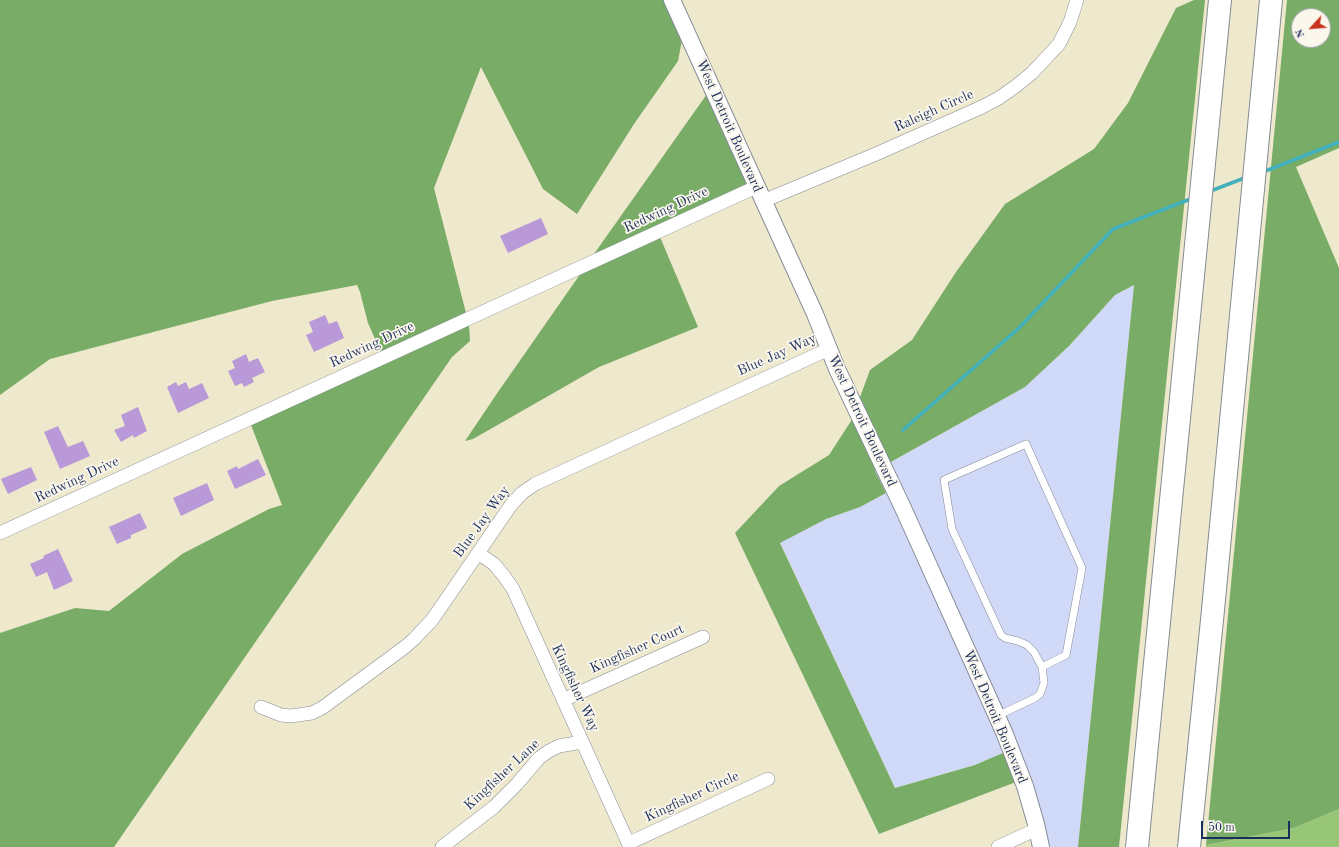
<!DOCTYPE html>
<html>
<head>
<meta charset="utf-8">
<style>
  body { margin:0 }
  #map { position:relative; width:1339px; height:847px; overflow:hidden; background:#eee8cc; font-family:"Old Standard TT",serif }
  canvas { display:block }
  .north { position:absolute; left:1291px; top:8px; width:40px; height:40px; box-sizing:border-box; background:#fbf7ec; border:1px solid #a1a7b3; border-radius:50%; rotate:244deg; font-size:11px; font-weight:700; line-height:16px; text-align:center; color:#1b2f5e }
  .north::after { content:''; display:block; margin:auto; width:14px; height:18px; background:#c8321e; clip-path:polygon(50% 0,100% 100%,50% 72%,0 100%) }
  .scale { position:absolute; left:1201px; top:821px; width:89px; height:18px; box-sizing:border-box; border:2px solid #1b2f5e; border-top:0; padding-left:5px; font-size:12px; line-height:14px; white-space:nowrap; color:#1b2f5e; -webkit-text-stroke:3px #fbf7ec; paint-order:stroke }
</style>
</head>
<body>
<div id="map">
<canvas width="1339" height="847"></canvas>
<div class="north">N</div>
<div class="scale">50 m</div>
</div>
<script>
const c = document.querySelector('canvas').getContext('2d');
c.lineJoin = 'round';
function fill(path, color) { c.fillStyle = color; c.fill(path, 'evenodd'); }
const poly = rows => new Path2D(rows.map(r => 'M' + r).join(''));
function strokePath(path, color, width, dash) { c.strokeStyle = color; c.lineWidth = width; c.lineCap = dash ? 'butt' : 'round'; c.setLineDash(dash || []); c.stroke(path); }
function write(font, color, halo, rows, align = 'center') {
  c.font = font + ' "Old Standard TT",serif'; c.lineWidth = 3.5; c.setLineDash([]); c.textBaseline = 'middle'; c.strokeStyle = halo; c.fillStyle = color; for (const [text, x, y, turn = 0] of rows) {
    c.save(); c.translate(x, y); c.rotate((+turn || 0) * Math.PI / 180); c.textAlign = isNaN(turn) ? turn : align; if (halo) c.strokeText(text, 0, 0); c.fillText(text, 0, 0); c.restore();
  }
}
fill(poly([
  [1134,285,1078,847,1048,847,889,463,1025,387,1069,346,1115,295],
  [877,470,1005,752,975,765,895,788,780,542,826,519,860,507,886,493,875,471]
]), '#d1d9f9');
fill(poly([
  [1339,809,1339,847,1206,847,1206,845,1294,828]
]), '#97c776');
fill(poly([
  [0,0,664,0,682,40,678,61,634,124,577,214,543,189,481,67,434,188,466,313,381,352,368,323,360,292,357,285,272,301,50,359,0,395],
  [1194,0,1205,0,1119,847,1078,847,1134,285,1115,295,1069,346,1025,387,889,463,859,400,870,370,912,340,956,272,1005,204,1094,149,1128,103,1176,8],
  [1287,0,1339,0,1339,148,1296,167,1339,268,1339,809,1294,828,1206,845],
  [1299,16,1323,16,1323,40,1299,40],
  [707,94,748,184,594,254],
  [660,237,698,327,599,367,473,439,465,441,498,392,581,273],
  [469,325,470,341,452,357,114,847,0,847,0,633,75,608,109,611,182,554,269,509,282,505,251,425],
  [853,418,877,470,875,471,886,493,860,507,826,519,780,543,895,788,975,765,1005,752,1016,782,879,834,735,533,779,486,829,455]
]), '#79ac67');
strokePath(poly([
  [1263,172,1339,142],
  [1208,192,1247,177],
  [903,430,1019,328,1113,229,1193,198]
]), '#42b1bc', 3.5);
fill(poly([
  [541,218,548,234,508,253,500,236],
  [325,315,329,324,337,321,344,338,314,352,306,335,313,332,309,322],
  [246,354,249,362,258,358,265,372,252,378,254,382,244,387,242,383,235,386,228,371,235,368,232,361],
  [176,382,178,386,186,382,189,389,202,383,209,398,178,413,167,387],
  [138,407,147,431,134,438,133,435,121,442,114,430,125,426,121,415],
  [58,426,68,447,83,441,90,456,60,469,44,432],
  [258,459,266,475,235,489,227,471,237,466,238,469],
  [31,467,37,480,8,494,1,479],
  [207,483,214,500,181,516,173,498],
  [140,513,147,528,131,535,131,538,117,544,109,527],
  [58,549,73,581,54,590,47,572,36,577,30,564,44,558,43,556]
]), '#b999d7');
const service = poly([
  [997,716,1035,698,1040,694,1044,683,1042,667,1034,652,1027,645,1018,641,1005,638,1001,635,952,529,944,480,1026,444,1082,568,1066,655,1042,667]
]);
const minor = poly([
  [763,201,876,154,982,107,999,98,1016,86,1032,73,1059,44,1070,22,1077,0],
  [0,533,756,187],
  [478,553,494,564,504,576,513,589,630,847],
  [563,700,703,637],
  [261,707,281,715,291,716,312,713,322,708,405,647,414,639,432,620,511,505,522,493,535,484,829,349],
  [629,843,768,779],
  [442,847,494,807,517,784,539,758,549,751,559,746,582,742],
  [998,847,1037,829]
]);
const tertiary = poly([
  [672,0,815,314,837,369,903,508,1004,732,1025,786,1036,824,1041,847]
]);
const motorway = poly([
  [1137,847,1220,0],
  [1189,847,1213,610,1271,0]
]);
strokePath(service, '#848c95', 8);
strokePath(minor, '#848c95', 14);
strokePath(tertiary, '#848c95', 18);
strokePath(motorway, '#848c95', 24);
strokePath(service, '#fff', 7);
strokePath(minor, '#fff', 13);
strokePath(tertiary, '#fff', 16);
strokePath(motorway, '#fff', 22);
write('14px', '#1b2f5e', '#fbf7ec', [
  ["Raleigh Circle",934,111,-24],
  ["West Detroit Boulevard",729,126,66],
  ["Redwing Drive",666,210,-25],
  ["Redwing Drive",372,345,-25],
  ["Blue Jay Way",777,355,-24],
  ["West Detroit Boulevard",862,421,65],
  ["Redwing Drive",77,480,-25],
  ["Blue Jay Way",482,522,-54],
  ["Kingfisher Court",637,649,-24],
  ["Kingfisher Way",575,688,65],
  ["West Detroit Boulevard",995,717,67],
  ["Kingfisher Lane",502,775,-43],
  ["Kingfisher Circle",692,797,-25]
]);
</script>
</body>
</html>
